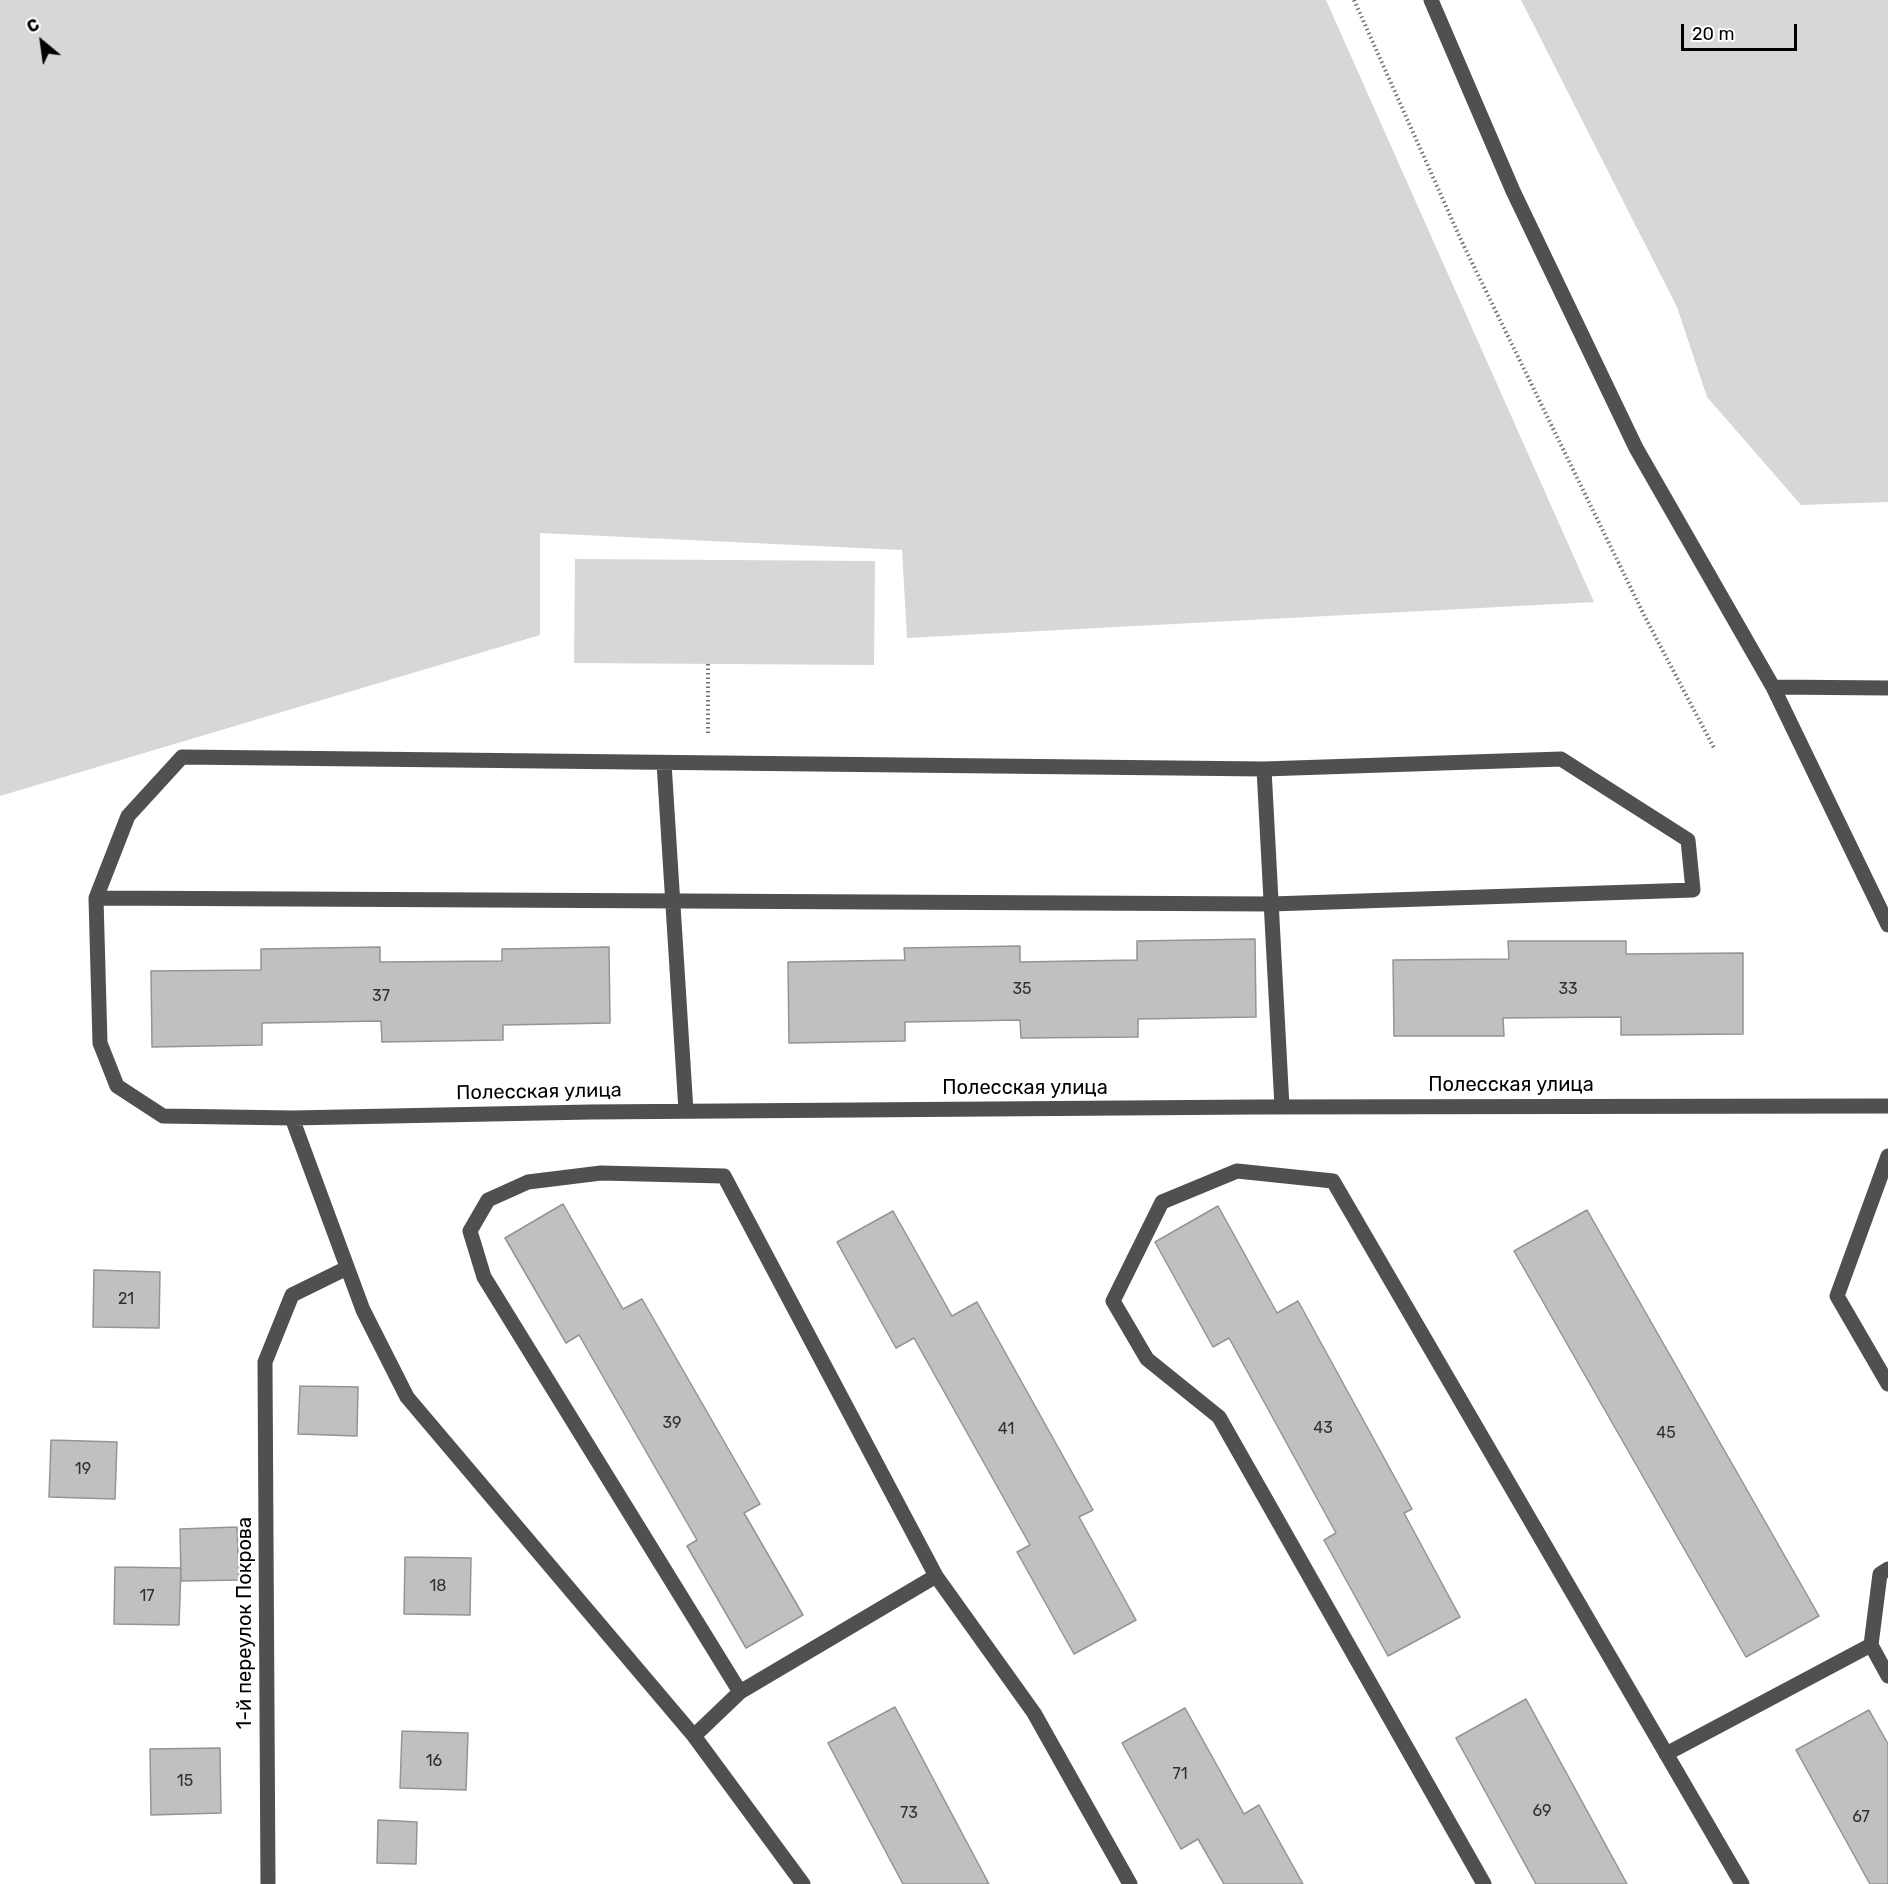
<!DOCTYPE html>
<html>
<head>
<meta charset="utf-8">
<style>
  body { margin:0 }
  #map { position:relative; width:1888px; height:1884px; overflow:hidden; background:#fff; font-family:Rubik,sans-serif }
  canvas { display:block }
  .north { position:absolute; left:12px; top:12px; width:60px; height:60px; -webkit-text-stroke:4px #fff; paint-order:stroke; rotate:331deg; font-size:16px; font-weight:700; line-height:24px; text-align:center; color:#000 }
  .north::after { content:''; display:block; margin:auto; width:21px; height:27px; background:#000; clip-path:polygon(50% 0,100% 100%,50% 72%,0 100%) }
  .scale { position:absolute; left:1681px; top:24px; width:116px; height:27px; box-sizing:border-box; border:3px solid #000; border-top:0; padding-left:8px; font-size:18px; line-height:21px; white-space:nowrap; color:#000; -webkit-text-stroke:4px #fff; paint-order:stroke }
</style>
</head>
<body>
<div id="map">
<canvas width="1888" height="1884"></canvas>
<div class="north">С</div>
<div class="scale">20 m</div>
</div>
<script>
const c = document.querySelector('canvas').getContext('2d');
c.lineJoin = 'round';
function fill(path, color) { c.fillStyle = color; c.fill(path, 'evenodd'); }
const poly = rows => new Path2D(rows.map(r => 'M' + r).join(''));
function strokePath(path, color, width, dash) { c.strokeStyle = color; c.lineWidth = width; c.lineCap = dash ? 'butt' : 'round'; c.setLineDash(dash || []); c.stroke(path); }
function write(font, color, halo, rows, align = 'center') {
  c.font = font + ' Rubik,sans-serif'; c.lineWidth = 4.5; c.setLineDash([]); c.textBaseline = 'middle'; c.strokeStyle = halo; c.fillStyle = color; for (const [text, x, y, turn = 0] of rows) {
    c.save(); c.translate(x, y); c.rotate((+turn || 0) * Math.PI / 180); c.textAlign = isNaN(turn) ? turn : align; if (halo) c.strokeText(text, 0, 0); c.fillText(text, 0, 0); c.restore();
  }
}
fill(poly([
  [0,0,1326,0,1594,602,907,638,902,550,540,533,540,635,0,796],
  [1521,0,1888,0,1888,502,1801,505,1707,397,1677,307],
  [575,559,875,561,874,665,574,663]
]), '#d7d7d7');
const building = poly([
  [1255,939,1256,1017,1138,1019,1138,1037,1021,1038,1020,1020,905,1022,905,1041,789,1043,788,962,905,960,904,948,1020,946,1020,962,1137,960,1137,941,1255,939],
  [1508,941,1626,941,1626,954,1743,953,1743,1034,1621,1035,1621,1017,1503,1018,1504,1036,1394,1036,1393,960,1509,959,1508,941],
  [380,947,380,962,502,961,502,949,609,947,610,1023,503,1025,503,1040,382,1042,381,1021,262,1023,262,1045,152,1047,151,971,261,970,261,949,380,947],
  [563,1204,623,1309,642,1299,760,1504,744,1513,803,1615,746,1648,687,1546,697,1540,579,1335,566,1343,505,1238,563,1204],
  [1218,1206,1277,1313,1298,1301,1412,1509,1404,1513,1460,1617,1388,1656,1324,1540,1336,1533,1229,1338,1213,1347,1155,1242,1218,1206],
  [1587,1210,1819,1616,1746,1657,1514,1251,1587,1210],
  [893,1211,952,1316,977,1302,1093,1510,1079,1517,1136,1620,1074,1654,1017,1552,1030,1545,914,1338,896,1348,837,1242,893,1211],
  [94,1270,160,1272,159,1328,93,1327,94,1270],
  [300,1386,358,1387,357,1436,298,1434,300,1386],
  [51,1440,117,1442,115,1499,49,1497,51,1440],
  [237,1527,239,1580,181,1581,180,1529,237,1527],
  [405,1557,471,1558,470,1615,404,1614,405,1557],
  [115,1567,181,1568,179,1625,114,1624,115,1567],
  [1526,1699,1627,1884,1536,1884,1456,1738,1526,1699],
  [895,1707,989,1884,903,1884,828,1743,895,1707],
  [1185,1708,1244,1814,1259,1805,1303,1884,1224,1884,1198,1839,1181,1849,1122,1743,1185,1708],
  [1869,1710,1888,1744,1888,1884,1870,1884,1796,1750,1869,1710],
  [402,1731,468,1733,466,1790,400,1788,402,1731],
  [220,1748,221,1813,151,1815,150,1749,220,1748],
  [378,1820,417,1822,416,1864,377,1863,378,1820]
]);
fill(building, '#c0c0c0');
strokePath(building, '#949494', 1.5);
strokePath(poly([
  [1354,0,1461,240,1645,617,1714,748],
  [708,664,708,735]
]), '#727272', 4, [1.5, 3]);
strokePath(poly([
  [1431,0,1513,191,1636,448,1773,687,1888,925],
  [1773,687,1888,688],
  [664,763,686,1111],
  [1264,769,1282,1107],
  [96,898,1271,904,1693,890,1688,840,1561,759,1264,769,182,757,128,816,96,898,100,1043,117,1086,163,1116,292,1118,590,1112,1256,1107,1888,1106],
  [292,1118,363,1310,407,1397,694,1736,803,1884],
  [1888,1156,1837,1296,1888,1384],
  [1871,1645,1888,1676],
  [740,1692,936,1576],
  [694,1736,740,1692,484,1277,470,1231,488,1200,528,1182,601,1173,724,1176,936,1576,1034,1713,1130,1884],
  [1666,1754,1871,1645,1880,1574,1888,1569],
  [268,1884,265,1362,292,1295,347,1268],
  [1484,1884,1219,1417,1147,1359,1113,1301,1162,1202,1237,1171,1333,1181,1742,1884]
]), '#505050', 15);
write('16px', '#303030', null, [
  ["35",1022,989],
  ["33",1568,989],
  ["37",381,996],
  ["21",126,1299],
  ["39",672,1423],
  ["43",1323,1428],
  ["41",1006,1429],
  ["45",1666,1433],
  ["19",83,1469],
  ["18",438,1586],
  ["17",147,1596],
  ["16",434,1761],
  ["71",1180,1774],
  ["15",185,1781],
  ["69",1542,1811],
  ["73",909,1813],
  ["67",1861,1817]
]);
write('20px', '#000', '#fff', [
  ["Полесская улица",1511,1085],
  ["Полесская улица",1025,1088],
  ["Полесская улица",539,1092,-1],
  ["1-й переулок Покрова",245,1623,-90]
]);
</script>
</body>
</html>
